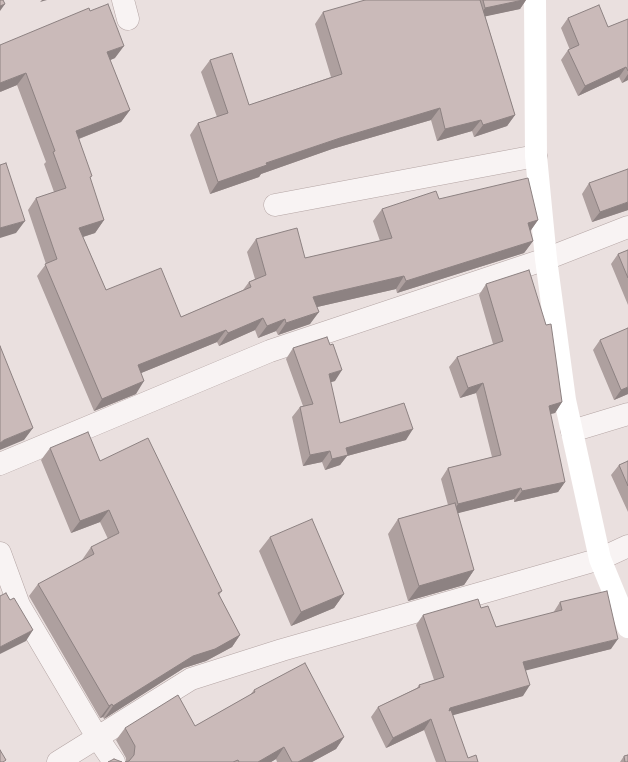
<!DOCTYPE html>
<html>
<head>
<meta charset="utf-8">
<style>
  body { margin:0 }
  canvas { display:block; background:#eae0df }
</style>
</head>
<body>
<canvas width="628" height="762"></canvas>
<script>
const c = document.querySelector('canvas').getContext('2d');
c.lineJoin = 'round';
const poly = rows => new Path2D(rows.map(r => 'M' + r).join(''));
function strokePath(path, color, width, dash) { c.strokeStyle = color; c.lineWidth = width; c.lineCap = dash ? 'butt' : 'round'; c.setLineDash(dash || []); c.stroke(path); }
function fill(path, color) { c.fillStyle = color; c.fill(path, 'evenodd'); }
const street = poly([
  [123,0,128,19],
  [275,205,536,156],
  [572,431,628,414],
  [0,464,270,351,546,259,628,227],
  [0,553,19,605,97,737,114,762],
  [58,762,191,679,282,650,600,559,628,546]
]);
strokePath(street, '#b4a5a4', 23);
strokePath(street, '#f8f3f3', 22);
strokePath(poly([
  [535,0,536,156,546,259,565,400,600,559,628,627]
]), '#fff', 22);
fill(poly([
  [438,0,526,0,520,9,485,16,515,115,507,126,474,137,472,131,437,141,431,120,332,149,261,174,259,177,210,194,190,135,198,123,217,117,201,72,210,60,249,105,331,77,315,24,323,12],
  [90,11,115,58,110,60,130,110,121,122,79,139,90,179,104,220,95,233,83,237,106,290,181,317,243,290,249,282,255,279,247,252,256,239,305,258,380,241,373,221,382,209,439,199,538,220,530,231,533,241,524,253,397,293,396,289,317,307,310,324,278,335,276,331,258,338,255,330,219,346,217,342,141,373,136,394,94,411,37,276,46,264,28,210,36,198,54,192,44,164,46,162,17,85,0,92],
  [568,18,608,27,628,19,628,80,622,83,619,77,578,96,561,60,568,50,570,50,561,28],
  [589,183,628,210,592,222,582,194],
  [628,250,628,305,611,264,618,254],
  [486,284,562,402,555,413,550,414,565,482,558,492,514,502,514,499,457,513,474,570,464,585,408,601,388,534,398,519,448,505,441,479,448,468,492,457,476,393,460,398,449,367,457,357,493,344,479,295],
  [600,340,628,394,614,400,593,350],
  [293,348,335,381,330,382,340,423,406,440,347,456,340,465,325,470,322,462,303,466,292,417,300,407,303,406,286,359],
  [50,448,100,461,222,591,219,595,240,635,232,647,206,661,184,668,104,719,103,717,100,718,29,596,38,584,83,560,82,560,91,547,108,539,100,522,71,533,41,460],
  [628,461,628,512,611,475,619,465],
  [270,537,344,594,334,608,291,626,259,551],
  [560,602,611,649,525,670,523,696,452,715,468,758,478,762,436,762,424,730,386,748,371,717,378,707,417,688,419,685,434,680,416,625,423,615,481,608,496,627,553,613],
  [254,690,344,737,336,749,312,762,277,762,276,759,271,762,125,762,126,762,126,758,116,740,125,728,195,726,250,695],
  [624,756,628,762,620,762]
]), '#aea09f');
fill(poly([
  [42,0,47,0,40,2],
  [523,0,526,0,520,9,478,18,485,8],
  [5,4,0,11,0,6],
  [124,46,115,58,99,65,107,52],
  [626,67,619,77,578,96,585,86],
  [26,73,17,85,0,92,0,83],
  [628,74,628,80,622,83],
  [440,108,431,120,332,149,261,174,259,177,210,194,218,182,266,163,340,138],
  [130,110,121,122,68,143,76,131],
  [515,115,507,126,474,137,483,125],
  [481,120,472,131,437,141,445,129],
  [628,202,628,210,592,222,600,212],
  [104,220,95,233,70,241,79,228],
  [538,220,529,233,528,223],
  [25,221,16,233,0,238,0,228],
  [533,241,524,253,397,293,406,281],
  [404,276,396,289,304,310,313,297],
  [319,312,310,324,278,335,286,323],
  [263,318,255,330,219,346,228,333],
  [285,319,276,331,258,338,267,326],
  [226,330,217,342,129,378,138,365],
  [342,370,335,381,321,385,329,374],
  [144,381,136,394,94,411,102,399],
  [483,383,476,393,460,398,468,388],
  [628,387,628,394,614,400,621,390],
  [562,402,555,413,541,416,549,406],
  [33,428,24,440,0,450,0,443,4,440],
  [413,429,406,440,347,456,340,465,325,470,332,459,346,448],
  [330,451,322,462,303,466,310,455],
  [565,482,558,492,514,502,522,491],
  [521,488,514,499,451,515,458,504],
  [109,510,100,522,71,533,80,521],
  [474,570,464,585,408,601,419,586],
  [344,594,334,608,291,626,301,612],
  [33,630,26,641,0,654,0,647],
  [240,635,232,647,206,661,184,668,104,719,113,706,193,656],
  [618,639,611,649,516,673,523,662],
  [530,685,523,696,443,718,450,708],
  [112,704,103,717,100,718,109,706],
  [431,719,424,730,386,748,393,738],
  [344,737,336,749,312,762,298,762],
  [284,747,276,759,271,762,258,762]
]), '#8d8282');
const building = poly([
  [0,0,3,0,5,4,0,6,0,0],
  [365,0,480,0,515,115,483,125,481,120,445,129,440,108,340,138,266,163,267,165,218,182,198,123,228,113,210,60,232,53,249,105,342,74,323,12,365,0],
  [483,0,523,0,485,8,483,0],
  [108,4,124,46,107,52,130,110,76,131,92,176,90,177,104,220,79,228,106,290,161,268,181,317,251,287,249,282,266,275,256,239,297,228,305,258,392,238,382,209,436,191,439,199,528,178,538,220,528,223,533,241,406,281,404,276,313,297,319,312,286,323,285,319,267,326,263,318,228,333,226,330,138,365,144,381,102,399,45,264,57,259,36,198,66,188,53,152,55,151,26,73,0,83,0,45,89,8,90,11,108,4],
  [599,5,608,27,628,19,628,71,626,67,585,86,568,50,579,45,568,18,599,5],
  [6,163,25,221,0,228,0,165,6,163],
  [628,169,628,202,600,212,589,183,628,169],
  [628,250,628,278,618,254,628,250],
  [529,270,546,325,551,324,562,402,549,406,565,482,522,491,521,488,458,504,448,468,501,455,483,383,468,388,457,357,503,341,486,284,529,270],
  [628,328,628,387,621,390,600,340,628,328],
  [327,337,330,345,333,344,342,370,329,374,340,423,404,403,413,429,346,448,348,455,332,459,330,451,310,455,300,407,313,404,293,348,327,337],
  [0,346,33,428,4,440,0,443,0,346],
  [88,432,100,461,148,438,222,591,218,593,240,635,215,649,193,656,113,706,112,704,109,706,38,584,94,554,91,547,119,533,109,510,80,521,50,448,88,432],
  [628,461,628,486,619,465,628,461],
  [455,503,474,570,419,586,398,519,455,503],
  [312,519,344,594,301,612,270,537,312,519],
  [607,591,618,639,523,662,530,685,450,708,449,711,451,710,468,758,476,755,478,762,446,762,431,719,393,738,378,707,420,687,419,685,444,677,423,615,478,599,481,608,488,606,496,627,562,610,560,602,607,591],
  [6,593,10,600,14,598,33,630,0,647,0,596,6,593],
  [305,663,344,737,298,762,292,762,284,747,258,762,239,762,238,760,233,762,125,762,129,761,134,755,135,746,125,728,178,695,195,726,255,692,254,690,305,663],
  [0,750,6,760,3,762,0,762,0,750],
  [628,755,628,762,625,762,624,756,628,755],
  [114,759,122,762,108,762,114,759]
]);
fill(building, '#cabab9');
strokePath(building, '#8d8282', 1);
</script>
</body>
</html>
